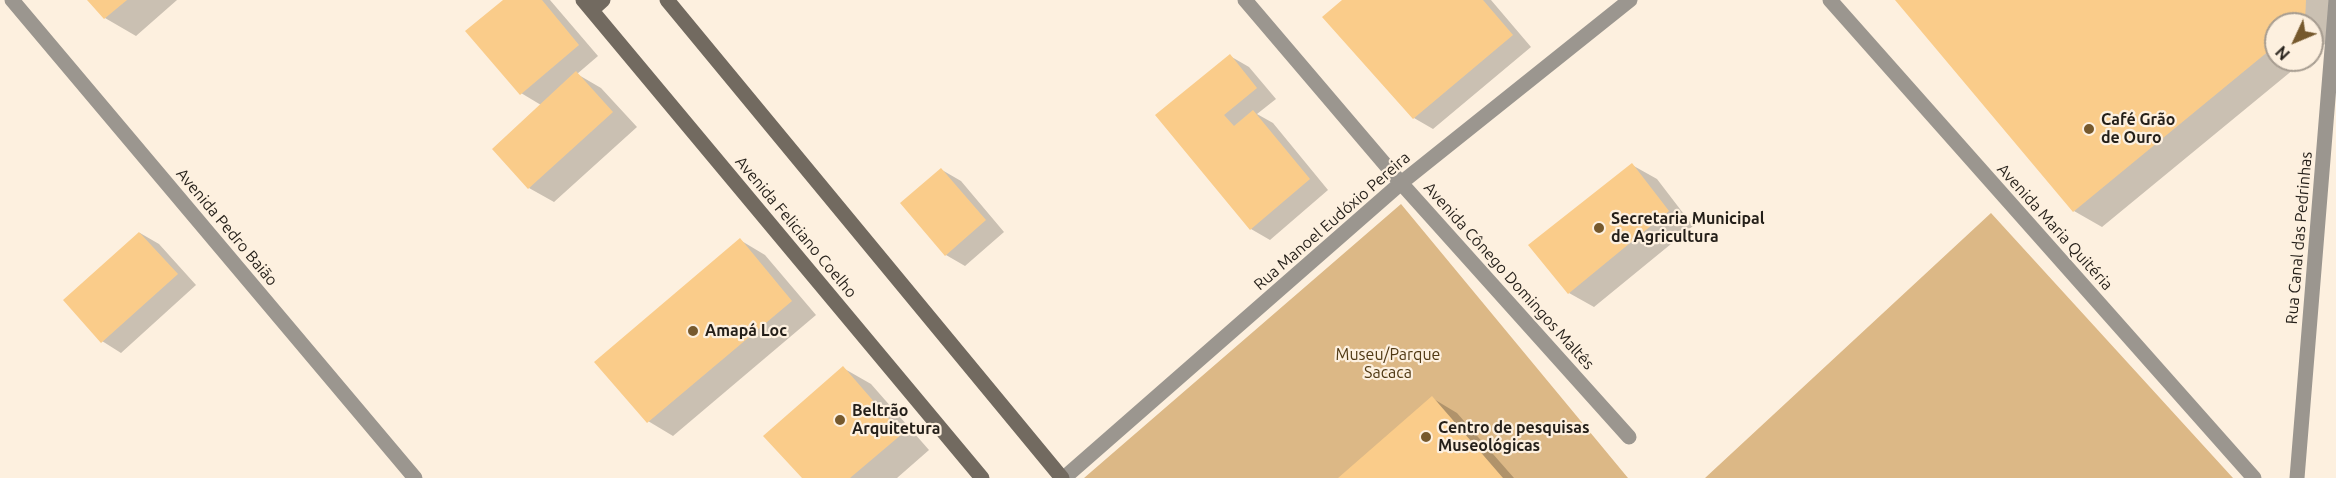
<!DOCTYPE html>
<html>
<head>
<meta charset="utf-8">
<style>
  body { margin:0 }
  #map { position:relative; width:2336px; height:478px; overflow:hidden; background:#fdf0df; font-family:Ubuntu,sans-serif }
  canvas { display:block }
  .north { position:absolute; left:2264px; top:12px; width:60px; height:60px; box-sizing:border-box; background:#fdf0df; border:2px solid #a69c90; border-radius:50%; rotate:226deg; font-size:16px; font-weight:700; line-height:24px; text-align:center; color:#241f19 }
  .north::after { content:''; display:block; margin:auto; width:21px; height:27px; background:#76592d; clip-path:polygon(50% 0,100% 100%,50% 72%,0 100%) }
</style>
</head>
<body>
<div id="map">
<canvas width="2336" height="478"></canvas>
<div class="north">N</div>
</div>
<script>
const c = document.querySelector('canvas').getContext('2d');
c.lineJoin = 'round';
function fill(path, color) { c.fillStyle = color; c.fill(path, 'evenodd'); }
const poly = rows => new Path2D(rows.map(r => 'M' + r).join(''));
function strokePath(path, color, width, dash) { c.strokeStyle = color; c.lineWidth = width; c.lineCap = dash ? 'butt' : 'round'; c.setLineDash(dash || []); c.stroke(path); }
function write(font, color, halo, rows, align = 'center') {
  c.font = font + ' Ubuntu,sans-serif'; c.lineWidth = 4.5; c.setLineDash([]); c.textBaseline = 'middle'; c.strokeStyle = halo; c.fillStyle = color; for (const [text, x, y, turn = 0] of rows) {
    c.save(); c.translate(x, y); c.rotate((+turn || 0) * Math.PI / 180); c.textAlign = isNaN(turn) ? turn : align; if (halo) c.strokeText(text, 0, 0); c.fillText(text, 0, 0); c.restore();
  }
}
fill(poly([
  [1401,204,1628,478,1084,478],
  [1991,213,2233,478,1705,478]
]), '#dcb886');
fill(poly([
  [89,0,177,0,136,36,105,18],
  [505,0,550,0,598,56,577,74,601,88,637,127,554,202,529,188,541,105,521,93],
  [1345,0,1491,0,1531,47,1433,129,1414,118],
  [1897,0,2335,0,2333,37,2312,55,2312,24,2276,24,2276,60,2305,60,2102,227,2074,211],
  [1230,56,1249,67,1276,99,1257,114,1273,123,1328,190,1270,240,1251,229,1157,115],
  [1632,165,1657,179,1693,226,1594,307,1569,293],
  [942,170,961,181,1004,232,965,266,946,255],
  [140,233,159,244,196,285,121,353,102,341],
  [740,240,765,255,816,315,673,436,648,421],
  [843,368,871,384,929,450,897,478,804,478],
  [1432,398,1457,413,1514,478,1340,478]
]), '#0003');
fill(poly([
  [87,0,127,0,104,19],
  [503,0,542,0,579,45,520,95,465,31],
  [1342,0,1483,0,1513,35,1413,119,1322,17],
  [1895,0,2306,0,2305,21,2302,24,2276,24,2276,45,2073,212],
  [1230,54,1257,88,1224,115,1234,126,1253,110,1310,179,1250,230,1155,115],
  [576,71,613,112,528,189,492,149],
  [1632,163,1669,211,1568,294,1528,245],
  [941,168,986,220,945,256,900,203],
  [139,232,178,274,101,343,63,300],
  [740,238,792,301,647,423,594,362],
  [843,366,902,434,850,478,802,478,763,436],
  [1432,396,1503,478,1338,478]
]), '#facc8a');
strokePath(poly([
  [12,0,415,478],
  [1245,0,1401,183,1629,437],
  [1830,0,2254,478],
  [1064,478,1401,183,1630,0],
  [2297,478,2336,0]
]), '#9b968f', 15);
strokePath(poly([
  [583,0,982,478],
  [667,0,1062,478],
  [592,10,603,0]
]), '#726a60', 15);
for (const [x, y, r, color] of [
  [2089,129,6,"#76592d"],
  [1599,228,6,"#76592d"],
  [693,331,6,"#76592d"],
  [840,420,6,"#76592d"],
  [1426,437,6,"#76592d"]
]) { const dot = new Path2D(); dot.arc(x, y, r, 0, 2 * Math.PI); c.fillStyle = color; c.fill(dot); strokePath(dot, '#fdf0df', 2); }
write('bold 16px', '#241f19', '#fdf0df', [
  ["Café Grão",2101,120],
  ["de Ouro",2101,138],
  ["Secretaria Municipal",1611,219],
  ["de Agricultura",1611,237],
  ["Amapá Loc",705,331],
  ["Beltrão",852,411],
  ["Arquitetura",852,429],
  ["Centro de pesquisas",1438,428],
  ["Museológicas",1438,446]
], 'left');
write('16px', '#241f19', '#fdf0df', [
  ["Rua Manoel Eudóxio Pereira",1332,221,-41],
  ["Avenida Pedro Baião",227,227,50],
  ["Avenida Feliciano Coelho",796,227,50],
  ["Avenida Maria Quitéria",2055,227,48],
  ["Rua Canal das Pedrinhas",2299,238,-85],
  ["Avenida Cônego Domingos Maltês",1509,276,48]
]);
write('16px', '#4f3813', '#fdf0df', [
  ["Museu/Parque",1388,355],
  ["Sacaca",1388,373]
]);
</script>
</body>
</html>
